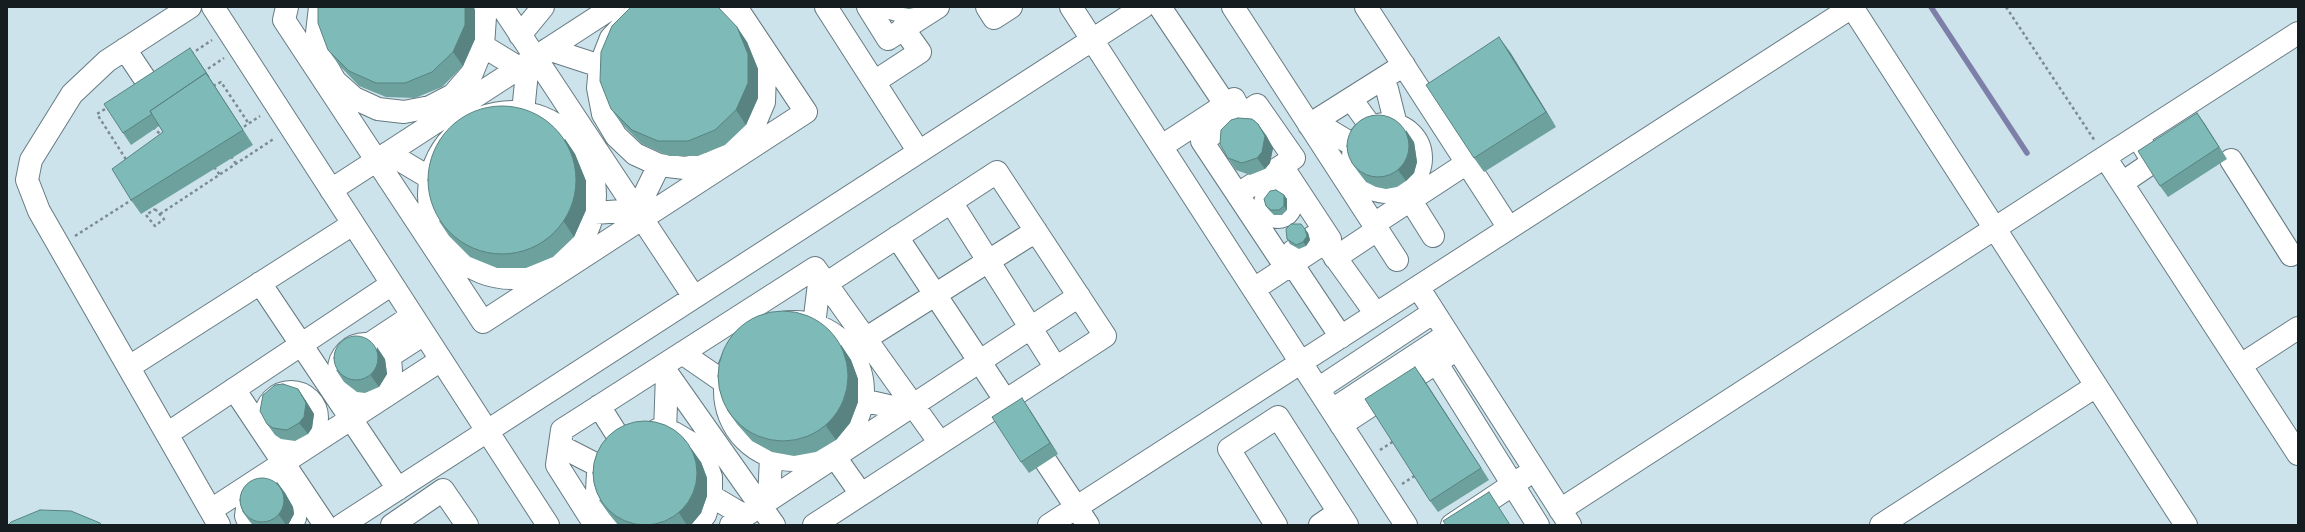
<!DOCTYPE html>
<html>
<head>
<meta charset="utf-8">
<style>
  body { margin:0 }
  #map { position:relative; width:2305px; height:532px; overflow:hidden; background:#cde3ec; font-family:"Noto Serif",serif }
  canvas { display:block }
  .frame { position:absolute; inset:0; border:8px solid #151d20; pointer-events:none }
</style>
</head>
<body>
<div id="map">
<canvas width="2305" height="532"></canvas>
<div class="frame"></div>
</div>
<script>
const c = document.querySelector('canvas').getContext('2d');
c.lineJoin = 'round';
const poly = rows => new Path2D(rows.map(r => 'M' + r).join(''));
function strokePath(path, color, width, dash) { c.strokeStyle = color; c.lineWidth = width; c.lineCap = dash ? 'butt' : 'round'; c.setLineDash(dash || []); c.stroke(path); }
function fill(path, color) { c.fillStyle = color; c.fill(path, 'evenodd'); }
strokePath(poly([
  [1931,7,2027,153]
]), '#7e7fa9', 5.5);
const minor = poly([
  [190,7,107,61,72,94,31,160,27,180,39,211,219,525],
  [213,7,548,525],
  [287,7,284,20,483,322,806,112,736,7],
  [320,7,317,33,322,58,335,81,354,98,378,109,404,112,430,107,453,95,472,73,483,46,485,17,481,7],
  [502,7,694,297],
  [651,7,631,17,611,38,600,66,598,88,603,114,616,136,635,154,659,165,685,168,710,163,733,150,753,128,764,102,765,73,756,45,739,22,715,7],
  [826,7,919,152],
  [868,7,888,39,938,7],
  [886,7,908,13,924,10,930,7],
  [987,7,994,18,1011,7],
  [1071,7,1406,525],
  [1160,7,1225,104],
  [1233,7,1397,260],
  [1366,7,1509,228],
  [1852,7,2186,525],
  [520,35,543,7],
  [483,46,519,68],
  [125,49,147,82],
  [548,49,600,66],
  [874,82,920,52,903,28],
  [1387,89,1396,125],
  [1351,99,1372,128],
  '429 195a83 83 0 1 1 166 0a83 83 0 1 1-166 0Z',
  [523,112,528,62],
  [1315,122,1355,146],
  '1353 158a34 34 0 1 1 68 0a34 34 0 1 1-68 0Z',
  [1309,125,1404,65],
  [1162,146,1234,99,1236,103],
  [388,153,430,178],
  [2105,157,2298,33],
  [2231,160,2291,255],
  [2122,183,2153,162,2141,142],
  [1403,188,1433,236],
  [331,190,613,7],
  '1265 204a13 13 0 1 1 26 0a13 13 0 1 1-26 0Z',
  [1238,194,1294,158,1257,105,1202,141,1287,269],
  [951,202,1056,368],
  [594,213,637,210,659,165],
  [1374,224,1467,163],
  [897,237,1088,525],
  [1313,237,1325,243,1376,314],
  [1293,251,1293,265,1341,337],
  [1335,258,1377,230],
  [260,283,398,489],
  [1418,287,1570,525],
  [1254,289,1330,239,1282,166],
  '725 391a69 69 0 1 1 138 0a69 69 0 1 1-138 0Z',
  [814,325,820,275],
  '339 370a26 26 0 1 1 52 0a26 26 0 1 1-52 0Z',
  [368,345,412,316],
  [854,349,865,339,1036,231],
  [682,353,724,382],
  [387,358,424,334],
  [1436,362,1538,525],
  [2241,365,2298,328],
  [662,366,774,525],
  [129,367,353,224],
  [234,389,325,525],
  [1318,389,1434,312],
  '265 418a26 26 0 1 1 52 0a26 26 0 1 1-52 0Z',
  [862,400,906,410],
  [599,406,621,441],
  [1332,410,1448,334],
  [1341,425,1448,355],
  [657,430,674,433,691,443,704,458,711,477,711,496,705,515,696,525],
  [665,432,667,374],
  [167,434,392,284],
  [560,446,601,467],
  [835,457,861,494],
  [601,468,598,473,597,491,601,509,611,525],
  [711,496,745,516],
  [769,500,771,457],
  [211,510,441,360],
  [1560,510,2105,157,2298,454],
  [250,525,246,516,248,500,259,489,274,486,282,488,294,501,295,518,291,525],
  [342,525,1143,7],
  [392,525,443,490,467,525],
  [595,525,557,465,562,430,815,268,940,443],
  [731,525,1079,296],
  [814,525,1105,336,997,172,827,283],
  [1049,525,1852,7],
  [1276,525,1229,449,1278,417,1347,525],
  [1320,525,1339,512],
  [1452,525,1524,477],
  [1881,525,2096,386]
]);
strokePath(minor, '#667a82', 24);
strokePath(poly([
  [2006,7,2095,141],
  [191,54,212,40],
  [203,72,224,58],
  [213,86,221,82,249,124],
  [110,106,97,114,127,161],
  [153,127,161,135],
  [239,130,260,116],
  [1415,140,1419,137],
  [231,156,236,164],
  [214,167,220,175],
  [155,209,164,219,155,226,146,215,155,209],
  [160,214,275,138],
  [75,236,133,199],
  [1380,450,1394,441],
  [1402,484,1416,475]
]), '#7c8c93', 2.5, [3, 3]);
strokePath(minor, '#fff', 22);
fill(poly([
  [898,7,919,7,909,9],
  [475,10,475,39,463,66,442,87,415,98,386,97,359,86,339,65,328,50],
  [737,27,747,42,758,69,758,98,746,125,725,145,698,156,669,156,642,144,621,123,611,109],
  [1510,52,1556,127,1484,172,1474,158],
  [198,60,253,145,141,214,131,200,163,132,159,126,131,145,123,133],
  [2197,113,2227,159,2168,197,2160,186],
  [1266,135,1273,148,1270,163,1265,169,1250,175,1236,170,1228,158],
  [565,139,575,154,586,181,586,210,574,237,553,257,526,268,497,268,470,257,449,236,439,221],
  [1414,142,1417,162,1414,173,1406,181,1397,187,1386,189,1376,187,1366,182,1359,173,1351,162],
  [1284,195,1287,199,1287,210,1282,215,1274,215,1269,210,1266,206],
  [1305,229,1308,233,1310,240,1306,246,1299,249,1290,244,1287,239],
  [841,345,851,360,858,379,858,402,850,423,836,440,816,452,794,456,772,452,752,441,737,424,727,410],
  [385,359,387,374,379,387,365,393,357,392,344,382,336,370],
  [1423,378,1489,480,1438,512,1430,501],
  [298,389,306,401,314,414,312,428,308,434,295,441,281,439,275,435,267,424],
  [1030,410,1058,454,1029,473,1021,462],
  [701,462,707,478,707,496,701,513,691,525,618,525,609,514,599,500],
  [277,482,285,493,293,507,294,514,288,525,253,525,250,522,242,511]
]), '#6ca19e');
fill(poly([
  [465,7,474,7,475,10,475,39,463,66,453,52],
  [737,27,747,42,758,69,758,98,746,125,736,110],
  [1499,37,1510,52,1556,127,1546,112],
  [190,48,198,60,253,145,243,130],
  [2197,113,2205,124,2227,159,2219,147],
  [1258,124,1266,135,1273,148,1270,163,1265,169,1257,158],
  [1406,130,1414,142,1417,162,1414,173,1406,181,1398,170],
  [565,139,575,154,586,181,586,210,574,237,564,222],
  [1284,195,1287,199,1287,210,1284,206],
  [1305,229,1308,233,1310,240,1306,246,1303,242],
  [841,345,851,360,858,379,858,402,850,423,836,440,826,426],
  [377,347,385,359,387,374,379,387,371,376],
  [1415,367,1423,378,1489,480,1481,468],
  [298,389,306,401,314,414,312,428,308,434,299,423],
  [1022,398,1030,410,1058,454,1050,443],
  [691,448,701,462,707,478,707,496,701,513,691,525,687,525,679,513],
  [277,482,285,493,293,507,294,514,288,525,286,525,279,515]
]), '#588381');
const building = poly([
  [318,7,465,7,465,25,453,52,432,72,405,83,376,83,349,71,328,50,318,23,318,7],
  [631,7,718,7,737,27,748,54,748,83,736,110,715,130,688,141,658,141,632,130,611,109,600,81,601,52,612,26,631,7],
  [1499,37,1546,112,1474,158,1426,85,1499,37],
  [190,48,209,77,206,73,150,111,152,114,123,133,104,104,190,48],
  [206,73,243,130,131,200,112,169,163,132,150,111,206,73],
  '428 180a74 74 0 1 1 148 0a74 74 0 1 1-148 0Z',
  [2197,113,2219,147,2160,186,2138,151,2197,113],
  '1347 146a31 31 0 1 1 62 0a31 31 0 1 1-62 0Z',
  [1238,118,1252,119,1258,124,1265,136,1262,152,1257,158,1242,163,1228,158,1220,144,1221,130,1231,120,1238,118],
  [1276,190,1284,195,1284,206,1279,210,1271,210,1266,206,1264,199,1270,191,1276,190],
  [1291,224,1301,224,1305,229,1307,236,1303,242,1296,245,1287,239,1286,229,1291,224],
  '718 376a65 65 0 1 1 130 0a65 65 0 1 1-130 0Z',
  '334 358a22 22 0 1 1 44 0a22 22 0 1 1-44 0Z',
  [1415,367,1481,468,1430,501,1365,399,1415,367],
  [283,384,298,389,306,403,304,417,299,423,287,430,273,428,267,424,260,411,263,395,275,385,283,384],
  [1022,398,1050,443,1021,462,992,417,1022,398],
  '593 473a52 52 0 1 1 104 0a52 52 0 1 1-104 0Z',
  '240 500a22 22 0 1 1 44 0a22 22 0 1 1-44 0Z',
  [1489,492,1510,525,1446,525,1443,521,1489,492],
  [40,510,71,511,100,523,102,525,8,525,11,522,40,510]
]);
fill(building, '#7ebbb8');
strokePath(building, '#588381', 1);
</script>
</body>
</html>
